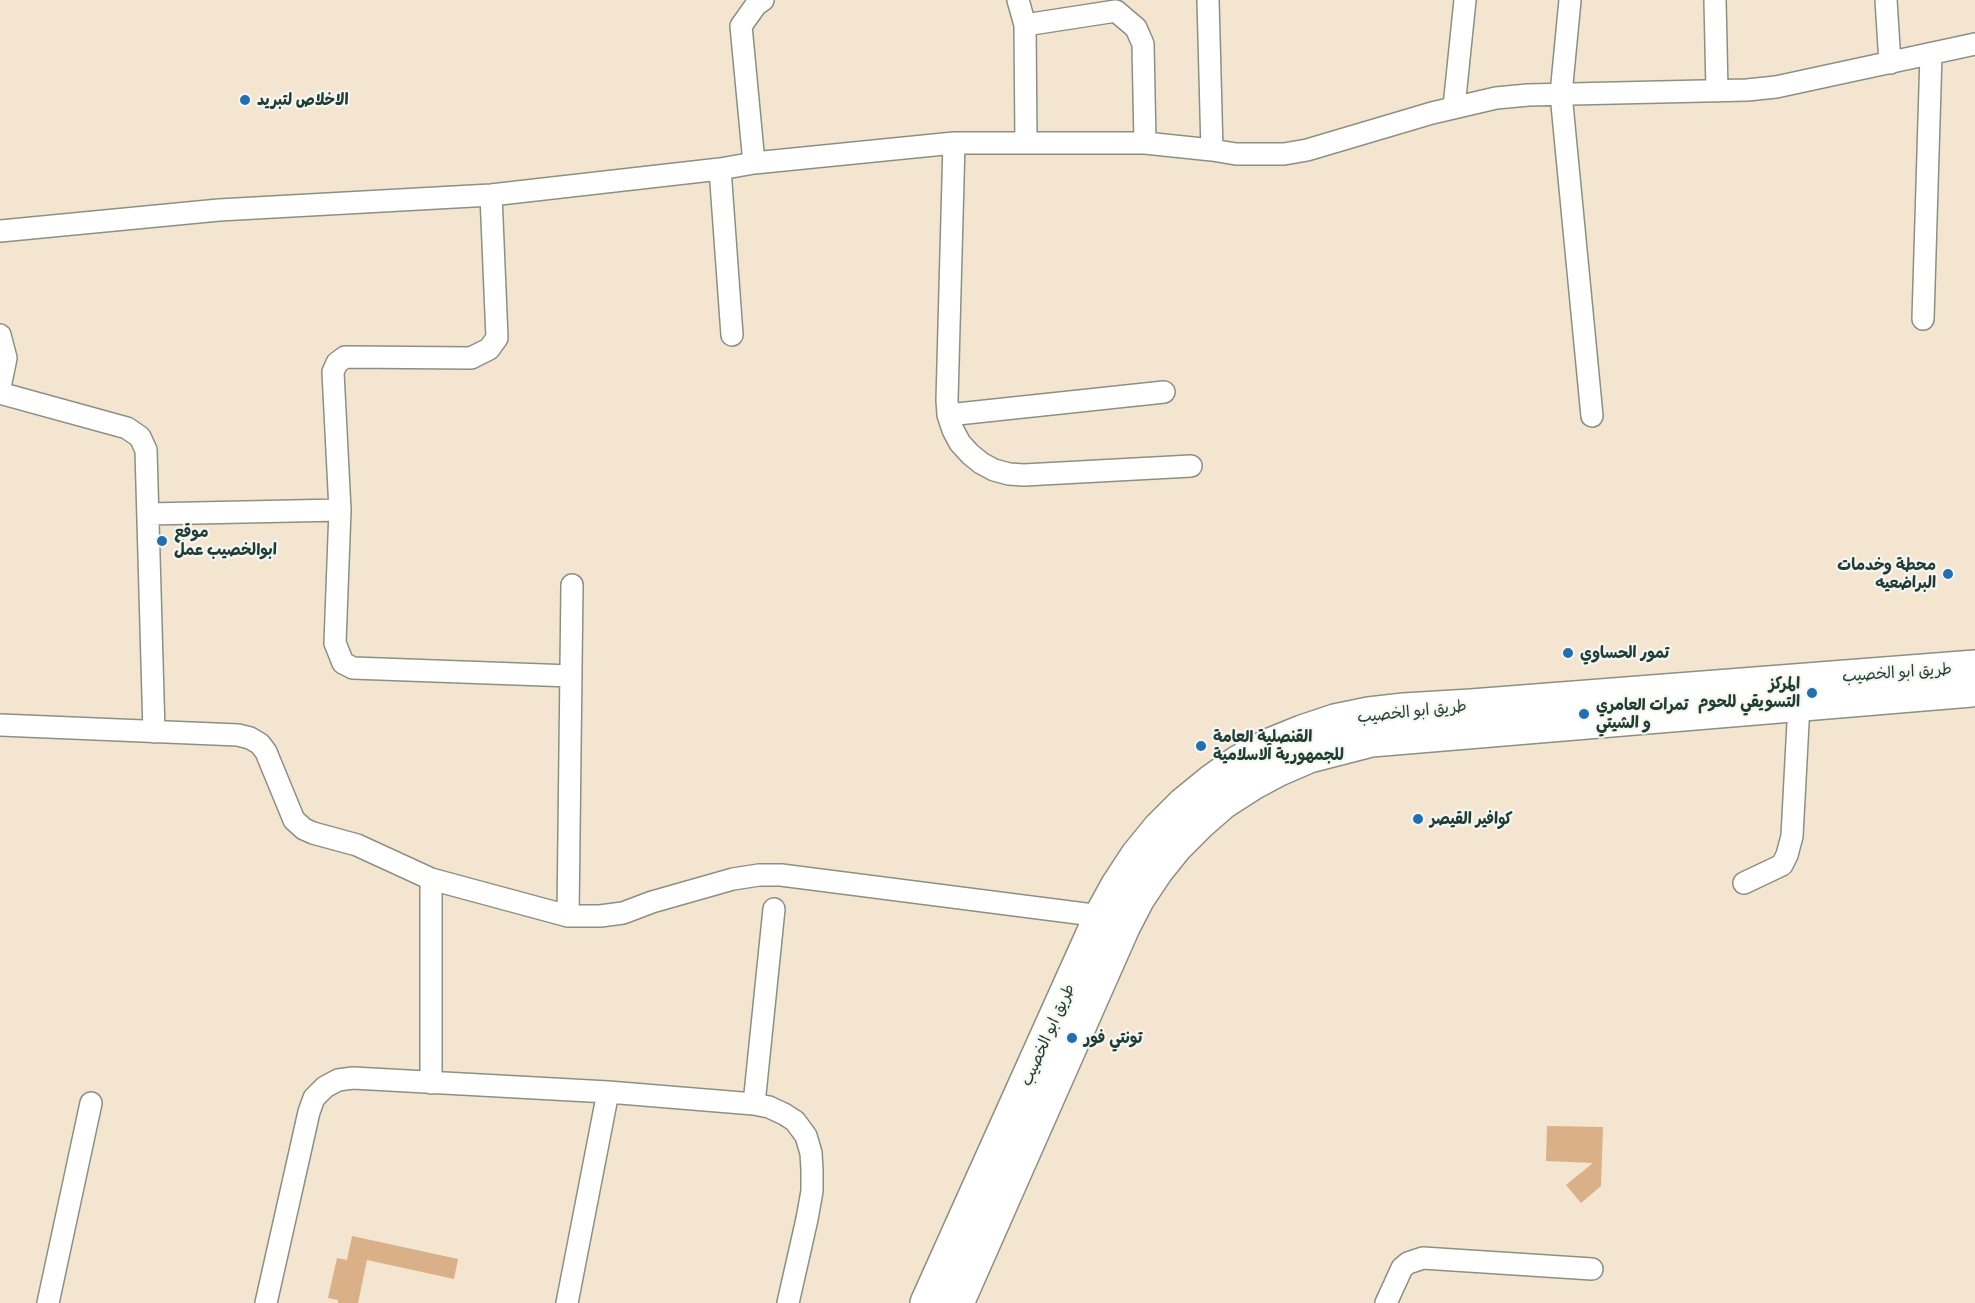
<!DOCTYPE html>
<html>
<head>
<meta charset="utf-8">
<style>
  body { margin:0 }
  canvas { display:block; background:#f4e5d0 }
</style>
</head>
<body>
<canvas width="1975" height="1303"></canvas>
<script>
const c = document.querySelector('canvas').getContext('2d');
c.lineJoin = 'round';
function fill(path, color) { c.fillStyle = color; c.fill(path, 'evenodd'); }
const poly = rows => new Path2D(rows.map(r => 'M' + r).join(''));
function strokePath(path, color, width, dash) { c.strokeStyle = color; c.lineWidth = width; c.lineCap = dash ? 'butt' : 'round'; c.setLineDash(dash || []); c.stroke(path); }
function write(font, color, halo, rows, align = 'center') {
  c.font = font + ' Delius,"Playpen Sans Arabic",sans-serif'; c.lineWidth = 4.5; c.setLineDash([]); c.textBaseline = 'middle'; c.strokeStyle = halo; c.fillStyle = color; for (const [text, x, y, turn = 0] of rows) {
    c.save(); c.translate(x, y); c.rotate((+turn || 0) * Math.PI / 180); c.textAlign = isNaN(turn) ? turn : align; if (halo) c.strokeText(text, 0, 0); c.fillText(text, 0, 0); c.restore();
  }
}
fill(poly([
  [1547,1126,1603,1127,1601,1186,1581,1203,1566,1185,1593,1163,1546,1161],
  [352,1236,458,1259,454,1279,367,1260,358,1303,338,1303,338,1300,328,1298,337,1258,347,1260]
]), '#d9b087');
const street = poly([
  [1018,0,1025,25,1026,143],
  [1208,0,1212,150],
  [1570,0,1561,94,1592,416],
  [1715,0,1717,91],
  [1886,0,1890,63],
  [1025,25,1116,11,1136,28,1143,44,1145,143],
  [1454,107,1465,0],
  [954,143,947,400,948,415,953,430,960,443,970,454,981,463,994,470,1009,474,1024,475,1191,466],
  [754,163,741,26,756,5,763,0],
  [720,169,732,335],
  [491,195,497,338,489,349,471,358,345,357,337,363,333,372,340,510,335,643,343,663,353,668,571,676],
  [0,231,219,210,491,195,720,169,754,163,954,143,1145,143,1212,150,1236,154,1284,154,1307,150,1432,113,1496,98,1528,95,1747,90,1776,87,1975,44],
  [1923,319,1931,54],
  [0,335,6,358,0,387],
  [0,393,127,428,140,437,146,450,154,732],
  [948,415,1164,392],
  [148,514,340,510],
  [0,725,238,735,250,738,260,744,266,752,294,820,304,829,313,833,357,845,431,879,568,916,600,916,623,913,652,902,733,879,759,875,781,875,1101,916],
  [431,879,431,1083],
  [1744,883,1782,865,1787,855,1792,836,1799,704],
  [568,916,572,585],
  [754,1104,774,909],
  [48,1303,91,1103],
  [266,1303,309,1112,314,1098,325,1087,338,1080,353,1078,608,1092,754,1104,769,1107,784,1114,795,1121,806,1136,811,1153,812,1170,812,1191,807,1219,788,1303],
  [567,1303,608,1092],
  [1386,1303,1402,1268,1408,1263,1423,1258,1592,1269]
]);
const primary = poly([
  [927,1303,1101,916,1118,885,1137,856,1159,829,1184,804,1211,782,1239,762,1270,745,1302,732,1335,721,1369,714,1404,710,1471,706,1975,667],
  [957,1303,1123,927,1138,898,1156,871,1176,846,1199,823,1223,802,1251,784,1279,769,1309,756,1371,740,1971,690]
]);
strokePath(street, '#8a9182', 24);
strokePath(primary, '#8a9182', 36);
strokePath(street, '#fff', 21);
strokePath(primary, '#fff', 33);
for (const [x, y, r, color] of [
  [245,100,6,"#1f6fb2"],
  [162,541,6,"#1f6fb2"],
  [1948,574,6,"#1f6fb2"],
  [1568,653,6,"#1f6fb2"],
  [1812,693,6,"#1f6fb2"],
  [1584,714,6,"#1f6fb2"],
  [1201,746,6,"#1f6fb2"],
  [1418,819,6,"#1f6fb2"],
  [1072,1038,6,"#1f6fb2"]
]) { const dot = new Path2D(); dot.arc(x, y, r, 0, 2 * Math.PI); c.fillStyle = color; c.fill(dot); strokePath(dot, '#f6f6f2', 2); }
write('bold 16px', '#1f3d34', '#f6f6f2', [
  ["الاخلاص لتبريد",257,100],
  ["موقع",174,532],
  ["ابوالخصيب عمل",174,550],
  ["محطة وخدمات",1936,565,"right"],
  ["البراضعيه",1936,583,"right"],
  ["تمور الحساوي",1580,653],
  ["المركز",1800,684,"right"],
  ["التسويقي للحوم",1800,702,"right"],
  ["تمرات العامري",1596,705],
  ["و الشيتي",1596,723],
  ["القنصلية العامة",1213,737],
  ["للجمهورية الاسلامية",1213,755],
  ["كوافير القيصر",1430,819],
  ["تونتي فور",1084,1038]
], 'left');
write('16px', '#1f3d34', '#f6f6f2', [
  ["طريق ابو الخصيب",1897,673,-4],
  ["طريق ابو الخصيب",1412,712,-6],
  ["طريق ابو الخصيب",1048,1035,-66]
]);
</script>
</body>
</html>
